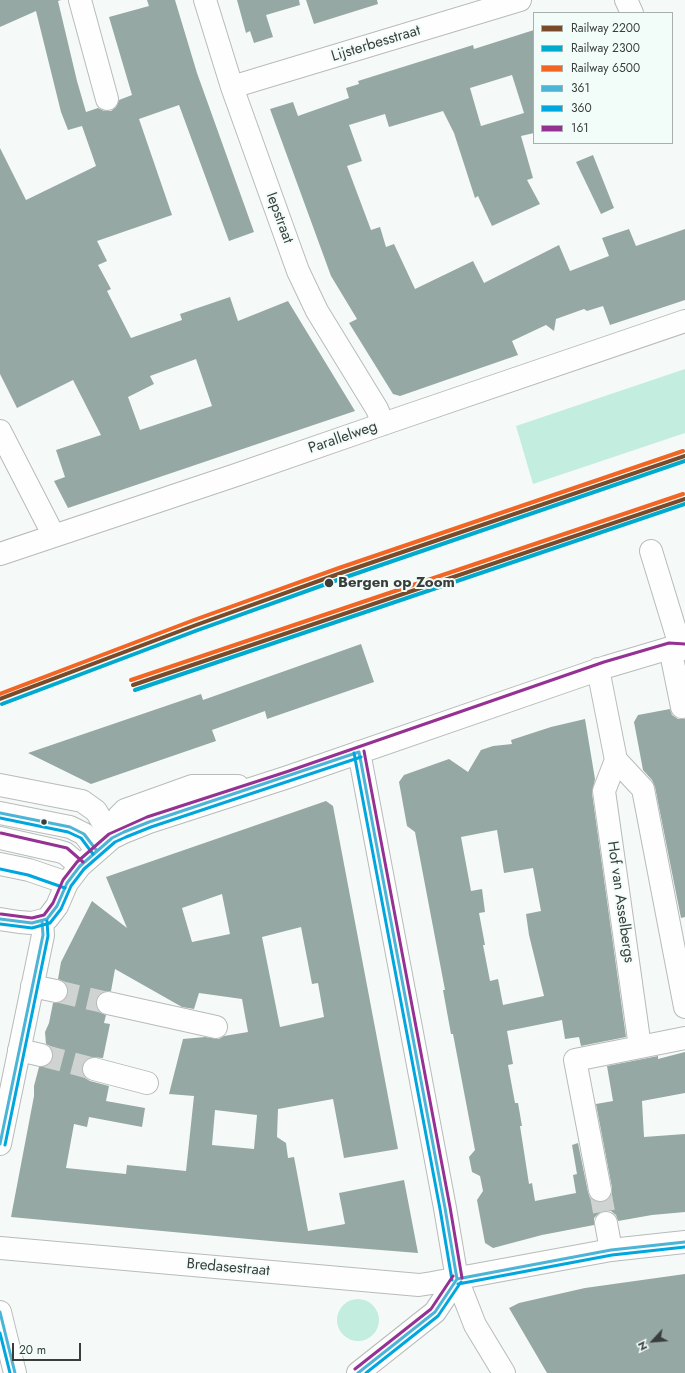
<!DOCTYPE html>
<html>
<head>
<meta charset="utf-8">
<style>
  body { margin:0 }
  #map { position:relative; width:685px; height:1373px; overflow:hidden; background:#f5faf8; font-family:Jost,sans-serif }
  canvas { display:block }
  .legend { position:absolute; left:533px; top:12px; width:140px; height:132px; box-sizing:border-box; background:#f2fdf9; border:1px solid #a8b0ad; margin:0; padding:5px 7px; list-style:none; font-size:12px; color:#393d3c }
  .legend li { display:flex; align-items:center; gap:8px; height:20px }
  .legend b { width:20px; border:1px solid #a8b0ad }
  .north { position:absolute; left:633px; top:1321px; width:40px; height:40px; -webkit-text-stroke:3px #f2fdf9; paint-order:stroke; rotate:244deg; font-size:11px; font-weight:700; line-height:16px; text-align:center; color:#393d3c }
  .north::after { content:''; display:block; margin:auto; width:14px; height:18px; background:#393d3c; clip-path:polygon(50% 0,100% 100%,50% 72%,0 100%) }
  .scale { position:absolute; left:12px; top:1343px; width:69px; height:18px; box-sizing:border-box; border:2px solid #393d3c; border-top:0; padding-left:5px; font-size:12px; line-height:14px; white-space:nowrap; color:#393d3c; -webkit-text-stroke:3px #f2fdf9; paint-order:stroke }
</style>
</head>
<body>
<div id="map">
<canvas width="685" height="1373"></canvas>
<ul class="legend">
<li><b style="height:5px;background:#7a4b2a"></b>Railway 2200</li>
<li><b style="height:5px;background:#00a9ce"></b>Railway 2300</li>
<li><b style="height:5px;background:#f26522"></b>Railway 6500</li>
<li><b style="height:5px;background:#4cb4d7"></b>361</li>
<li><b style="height:5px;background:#00a6de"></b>360</li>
<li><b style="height:5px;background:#953192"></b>161</li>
</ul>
<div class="north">N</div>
<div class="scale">20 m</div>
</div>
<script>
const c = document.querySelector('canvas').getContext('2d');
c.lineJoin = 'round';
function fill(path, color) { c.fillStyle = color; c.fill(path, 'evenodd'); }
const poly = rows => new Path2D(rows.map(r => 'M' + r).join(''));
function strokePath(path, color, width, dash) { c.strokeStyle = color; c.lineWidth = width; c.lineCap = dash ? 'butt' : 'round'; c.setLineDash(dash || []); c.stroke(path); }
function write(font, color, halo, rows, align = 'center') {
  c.font = font + ' Jost,sans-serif'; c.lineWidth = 4; c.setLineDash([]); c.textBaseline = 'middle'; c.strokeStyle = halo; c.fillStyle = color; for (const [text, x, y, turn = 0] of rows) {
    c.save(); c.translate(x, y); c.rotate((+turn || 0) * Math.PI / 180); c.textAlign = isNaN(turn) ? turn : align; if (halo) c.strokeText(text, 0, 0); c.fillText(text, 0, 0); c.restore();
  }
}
fill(poly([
  [685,369,685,433,533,484,516,426],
  '337 1320a21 21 0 1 1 42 0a21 21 0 1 1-42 0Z'
]), '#c3eddf');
fill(poly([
  [0,0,61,0,58,1,77,81,86,112,98,108,104,111,111,111,116,107,119,100,132,95,109,17,149,6,147,0,175,0,197,73,254,232,229,241,179,105,139,119,172,215,97,241,107,261,98,265,111,289,107,291,131,338,182,320,180,314,230,297,238,321,288,301,355,411,68,508,54,481,65,477,56,450,101,435,73,380,17,408,0,374,0,148,26,200,96,166,82,126,68,130,61,112,36,11,0,27],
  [196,359,212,406,140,430,128,397,154,384,150,376],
  [237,0,299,0,300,5,266,15,273,37,254,43,250,31,246,33],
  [306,0,377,0,378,4,314,24],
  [534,30,534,133,521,136,533,178,527,180,540,204,492,226,478,196,475,198,454,133,443,111,389,127,385,114,349,125,362,161,347,166,371,230,380,227,386,247,394,244,415,289,473,261,484,283,559,245,570,271,609,256,602,238,629,229,636,246,685,229,685,300,610,325,603,306,587,311,584,309,556,319,554,331,546,325,512,341,518,355,400,396,393,394,349,323,357,319,331,276,270,109,293,102,298,116,349,98,346,88,359,84,358,81,473,45,474,49],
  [512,75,524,113,481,126,470,88],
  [593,155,614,208,601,214,576,162],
  [361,644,374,682,267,719,265,711,212,730,216,741,91,784,28,753,201,694,203,700],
  [670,709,672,715,678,719,685,719,685,917,681,918,655,787,652,780,643,770,634,722,638,715],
  [585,719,595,779,592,793,626,1037,581,1046,579,1037,565,1039,562,1020,507,1031,513,1064,508,1065,515,1103,518,1103,522,1126,520,1126,529,1184,532,1183,535,1201,576,1193,573,1175,577,1174,572,1145,578,1143,588,1192,590,1198,596,1202,602,1202,608,1200,612,1194,612,1188,596,1104,613,1101,607,1066,658,1056,658,1059,685,1052,685,1093,642,1101,644,1137,685,1134,685,1212,652,1215,618,1221,616,1215,611,1211,603,1211,598,1214,594,1218,594,1225,542,1235,493,1248,485,1243,477,1200,483,1191,480,1176,472,1172,469,1157,475,1150,468,1113,453,1034,451,1034,443,990,445,990,415,832,407,826,399,782,404,775,449,759,468,772,481,750,493,746,512,744,511,740,551,727],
  [497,830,504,873,533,868,541,911,526,914,529,935,544,996,503,1005,498,979,490,981,483,945,485,945,479,913,485,912,482,889,471,891,461,837],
  [326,801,333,806,398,1149,344,1158,333,1099,278,1109,277,1137,286,1143,288,1158,294,1157,308,1231,345,1224,339,1193,404,1180,418,1253,281,1242,11,1217,34,1096,34,1086,39,1067,45,1067,50,1064,53,1057,53,1051,50,1046,46,1044,45,1032,49,1023,53,1003,60,1003,65,1000,68,993,68,987,65,982,58,979,61,962,92,901,127,928,106,877],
  [222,894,230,934,192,942,182,908],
  [301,927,312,984,318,983,324,1017,280,1027,262,937],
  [115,969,182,1007,194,1009,199,993,242,999,248,1032,224,1036,219,1039,205,1037,183,1039,169,1094,194,1096,186,1171,127,1165,126,1174,66,1168,74,1124,87,1127,89,1117,142,1127,145,1108,106,1101,109,1086,90,1081,85,1078,82,1072,82,1065,85,1060,91,1057,103,1058,110,1024,104,1023,106,1015,99,1012,96,1007,96,1001,99,994,105,991,111,991],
  [215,1110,257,1115,254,1149,212,1145],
  [685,1274,685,1373,547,1373,509,1308,519,1303,585,1288]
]), '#95a8a3');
strokePath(poly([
  [56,991,108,1003],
  [41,1055,94,1069],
  [600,1190,606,1223]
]), '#cfd4d2', 22, [22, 11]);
const minor = poly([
  [80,0,107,99],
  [205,0,232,87,298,271,317,311,377,409,383,424],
  [626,0,632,13],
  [232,87,520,0],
  [0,431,54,536],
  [651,551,681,649],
  [0,554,236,475,383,424,685,321],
  [670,648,682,707],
  [598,669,616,760,643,789,685,1007],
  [359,752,445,1208,457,1279,475,1325,504,1373],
  [616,760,604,791,640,1047,685,1038],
  [0,785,82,801,96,811,112,838],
  [0,813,70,827,84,834,97,851],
  [124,832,119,823,119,816,125,810,192,786,238,786],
  [0,838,58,851,65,853,80,866],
  [0,864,29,870,67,883],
  [0,919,19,922,32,923,47,919,51,914,57,906,67,883,80,866,112,838,124,832,149,822,288,777,606,667,670,648,685,649],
  [32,986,56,991],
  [108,1003,216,1027],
  [19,1050,41,1055],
  [94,1069,147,1083],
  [0,1144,43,935,42,921],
  [600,1190,575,1060,640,1047],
  [606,1223,611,1250],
  [0,1248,419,1285,432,1283,611,1250,685,1242],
  [0,1312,15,1373],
  [358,1373,435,1312,457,1279]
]);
strokePath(minor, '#b7bbb9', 24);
strokePath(minor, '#fefefe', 22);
strokePath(poly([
  [359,752,445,1208,457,1279],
  [0,813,70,827,84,834,97,851],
  [0,919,32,923,47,919,57,906,67,883,80,866,112,838,124,832,149,822,359,752],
  [0,1144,43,935,42,921],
  [457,1279,611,1250,685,1242],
  [0,1312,15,1373],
  [358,1373,435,1312,457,1279]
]), '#4cb4d7', 3);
strokePath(poly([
  [354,753,440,1209,452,1280],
  [0,818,68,832,81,838,93,854],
  [0,869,28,875,65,888],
  [0,924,32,928,50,923,61,909,71,886,84,869,115,842,126,837,151,827,361,757],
  [5,1145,48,936,47,921],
  [458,1284,612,1255,685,1247],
  [0,1333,10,1373],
  [366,1373,438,1316,461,1282]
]), '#00a6de', 3);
strokePath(poly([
  [364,751,450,1207,462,1278],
  [1,833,67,848,83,862],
  [1,914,32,918,44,915,53,903,63,880,77,862,109,834,147,817,286,772,604,662,669,643,685,644],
  [355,1369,431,1309,453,1276]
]), '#953192', 3);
strokePath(poly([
  [133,685,685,499],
  [0,699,196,625,341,573,685,456]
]), '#7a4b2a', 4);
strokePath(poly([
  [135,690,685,504],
  [2,704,198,630,343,578,685,461]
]), '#00a9ce', 4);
strokePath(poly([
  [131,680,683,494],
  [0,694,194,620,339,568,683,451]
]), '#f26522', 4);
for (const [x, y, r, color] of [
  [329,583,5,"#393d3c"],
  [44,822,3.5,"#393d3c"]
]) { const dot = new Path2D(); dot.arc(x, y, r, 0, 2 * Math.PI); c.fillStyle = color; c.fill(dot); strokePath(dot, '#f2fdf9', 1.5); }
write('15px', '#393d3c', '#f2fdf9', [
  ["Lijsterbesstraat",376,44,-17],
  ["Iepstraat",279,218,70],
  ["Parallelweg",343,438,-19],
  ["Hof van Asselbergs",620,902,82],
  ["Bredasestraat",228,1268,5]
]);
write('bold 15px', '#393d3c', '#f2fdf9', [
  ["Bergen op Zoom",338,583]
], 'left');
</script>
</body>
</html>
